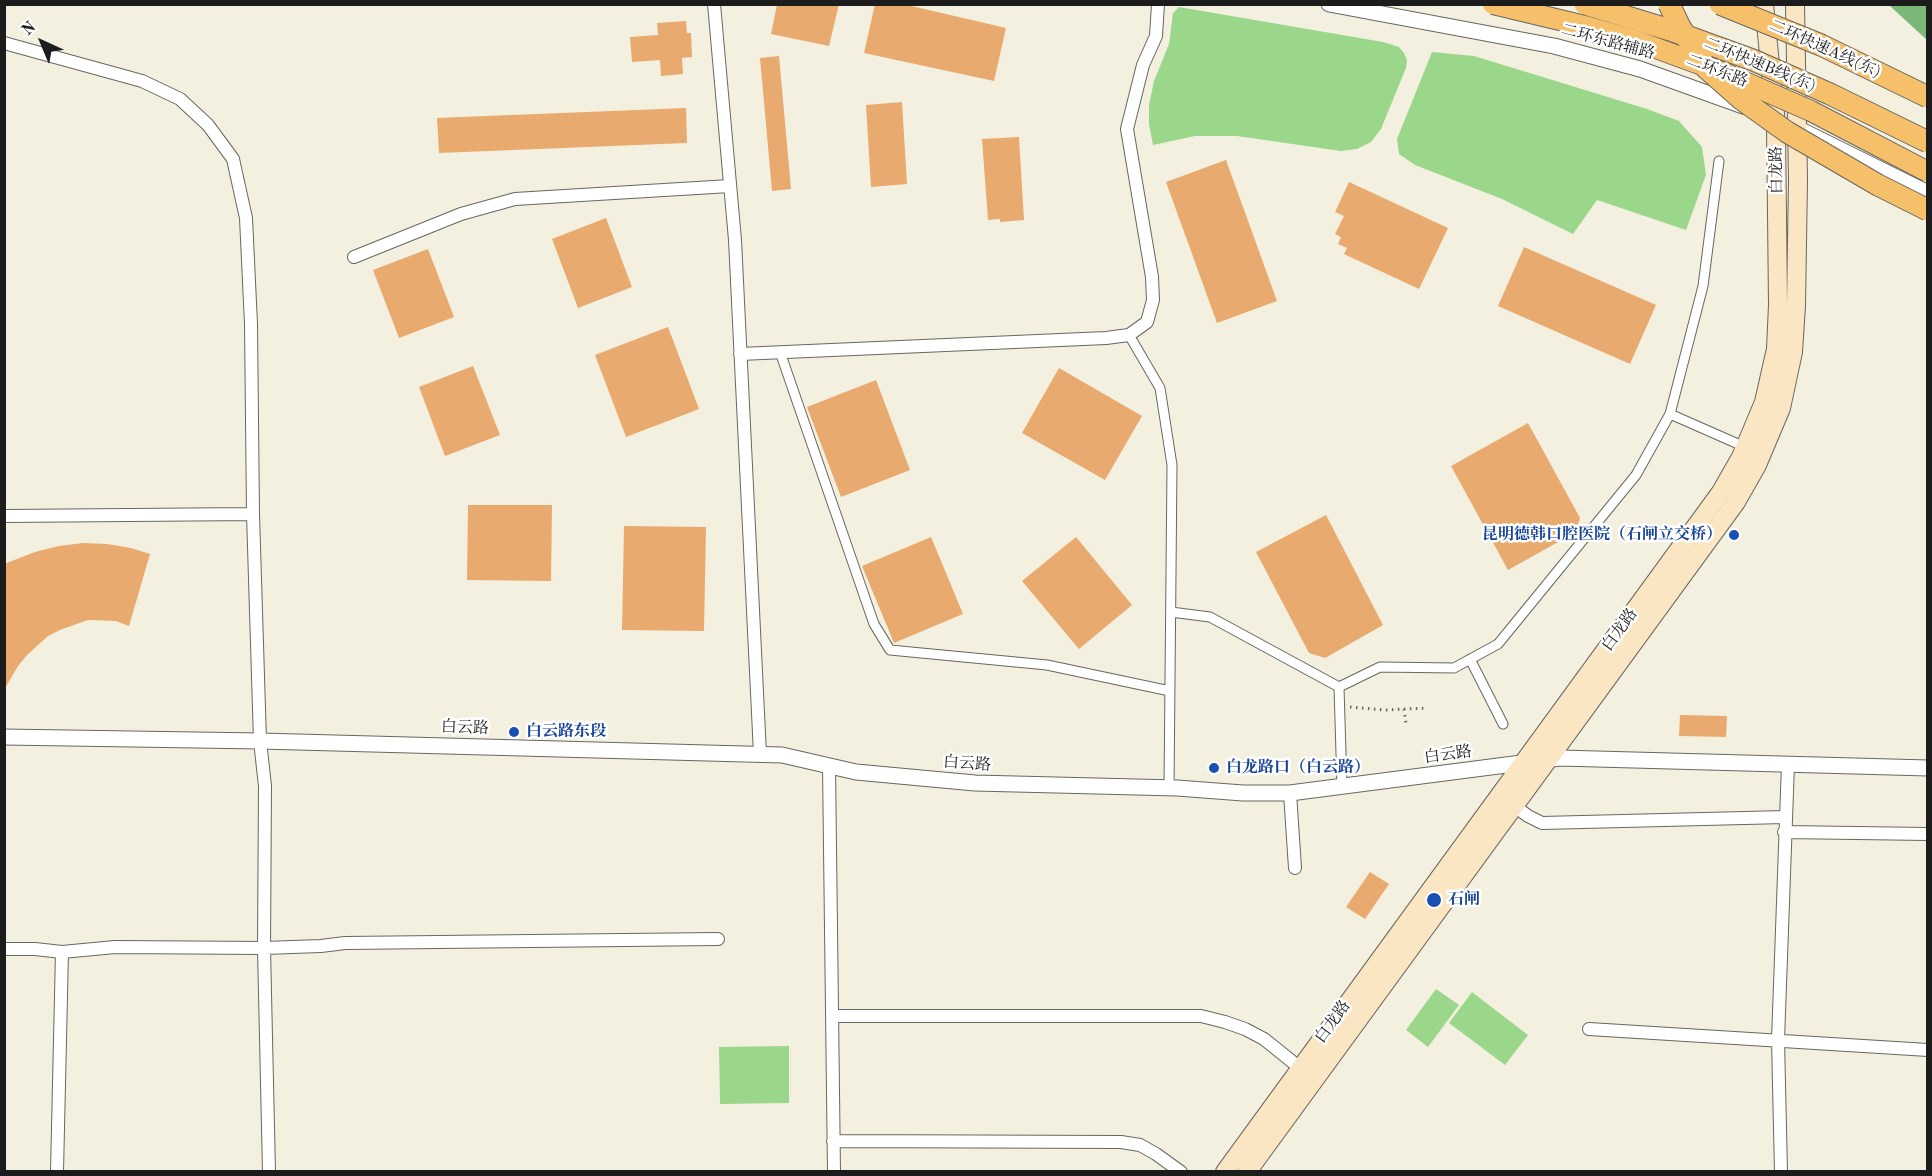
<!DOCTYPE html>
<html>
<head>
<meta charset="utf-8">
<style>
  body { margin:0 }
  #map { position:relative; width:1932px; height:1176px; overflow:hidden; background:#f4f0df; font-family:"Old Standard TT",serif }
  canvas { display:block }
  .frame { position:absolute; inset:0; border:6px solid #1c1c1c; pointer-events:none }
  .north { position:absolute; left:12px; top:12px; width:60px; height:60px; -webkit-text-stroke:4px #fff; paint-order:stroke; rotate:316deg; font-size:16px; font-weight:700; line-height:24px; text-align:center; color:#1c1c1c }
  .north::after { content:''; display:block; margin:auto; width:21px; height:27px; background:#1c1c1c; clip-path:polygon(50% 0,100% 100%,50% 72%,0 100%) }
</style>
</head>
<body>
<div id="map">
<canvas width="1932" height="1176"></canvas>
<div class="frame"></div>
<div class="north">N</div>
</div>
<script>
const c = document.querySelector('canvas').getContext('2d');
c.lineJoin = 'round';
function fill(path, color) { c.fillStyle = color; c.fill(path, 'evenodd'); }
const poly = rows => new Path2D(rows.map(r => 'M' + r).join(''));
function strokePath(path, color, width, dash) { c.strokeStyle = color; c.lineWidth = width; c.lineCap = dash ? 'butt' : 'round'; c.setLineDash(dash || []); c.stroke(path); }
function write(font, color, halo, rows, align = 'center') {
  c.font = font + ' "Old Standard TT","Noto Serif SC",serif'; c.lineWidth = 5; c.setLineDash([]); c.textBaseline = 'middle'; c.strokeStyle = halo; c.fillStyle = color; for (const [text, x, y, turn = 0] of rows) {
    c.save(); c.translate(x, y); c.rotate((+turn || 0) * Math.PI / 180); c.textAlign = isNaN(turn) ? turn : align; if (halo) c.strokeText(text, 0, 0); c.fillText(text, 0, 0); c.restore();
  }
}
fill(poly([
  [1179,7,1383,42,1399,47,1404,53,1407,60,1406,68,1381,129,1371,142,1357,149,1341,151,1237,136,1195,136,1153,145,1149,124,1149,105,1154,81,1169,44,1173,13],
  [1432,52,1474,56,1647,109,1679,121,1702,147,1706,175,1686,230,1597,200,1573,234,1502,199,1415,165,1399,154,1397,139],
  [1436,989,1459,1005,1428,1047,1406,1030],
  [1472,992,1528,1035,1505,1065,1449,1023],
  [789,1046,789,1103,720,1104,719,1047]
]), '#9ad78b');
fill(poly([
  [1889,5,1927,5,1927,40,1890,6]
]), '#7bb877');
fill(poly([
  [777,4,839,4,829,46,771,34],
  [875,4,903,4,1006,28,994,81,864,53],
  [686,21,687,33,691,33,692,57,682,58,683,74,661,76,660,60,632,62,630,37,658,35,657,23],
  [779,56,791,189,772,191,760,58],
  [902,102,907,184,871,187,866,105],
  [686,108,687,143,439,153,437,118],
  [1019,137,1024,220,1000,222,1000,219,988,220,982,139],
  [1226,160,1277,301,1217,323,1166,182],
  [1349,182,1448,228,1419,289,1344,254,1347,248,1338,244,1341,237,1335,234,1344,216,1335,212],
  [606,218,632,287,578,308,552,239],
  [1524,247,1656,305,1630,364,1498,306],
  [428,249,454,317,399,338,373,270],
  [668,327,699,409,626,437,595,355],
  [473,366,500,435,445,456,419,387],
  [1059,368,1142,416,1105,480,1022,433],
  [876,380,910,470,841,497,807,407],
  [1528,423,1580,518,1576,532,1508,570,1451,466],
  [468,505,552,505,551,581,467,580],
  [1326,515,1383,625,1325,658,1309,653,1256,552],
  [624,526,706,527,704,631,622,630],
  [931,537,963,614,894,643,862,566],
  [1076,537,1132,605,1079,649,1022,581],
  [83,543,107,544,131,548,150,554,129,626,116,621,88,620,60,630,48,636,27,655,18,666,4,690,4,564,35,552,59,546],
  [1680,715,1727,716,1726,737,1679,736],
  [1370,872,1389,884,1365,919,1346,907]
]), '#e8aa6f');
const pedestrian = poly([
  [1129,335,1160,388,1172,465,1169,788],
  [780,352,874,624,890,650,1047,665,1170,691],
  [1670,414,1745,447],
  [1171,612,1210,617,1339,687,1380,667,1454,668,1498,644,1636,475,1670,414,1703,286,1719,161],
  [1470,659,1503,724],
  [1339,687,1342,787]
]);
const minor = poly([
  [714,4,735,240,760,754],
  [4,43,142,81,180,99,208,125,233,159,246,218,251,324,253,514,260,741,265,786,264,948,269,1172],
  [354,257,461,214,515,199,730,186],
  [740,354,1106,338,1129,335,1147,322,1153,300,1152,277,1127,129,1143,65,1156,36,1158,4],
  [4,516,253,514],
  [829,766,834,1172],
  [1290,793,1295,868],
  [1513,805,1528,816,1542,823,1785,817],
  [1784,832,1928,834],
  [4,949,35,949,62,952,115,947,264,948,321,946,345,943,718,939],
  [832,1016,1201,1016,1225,1022,1245,1029,1264,1039,1300,1068],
  [1589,1029,1928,1050],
  [833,1141,1121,1142,1140,1145,1156,1154,1181,1172],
  [57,1172,62,952],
  [1781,1172,1778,1040,1788,764]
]);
const tertiary = poly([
  [1329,4,1554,46,1640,69,1743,106],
  [1801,130,1928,193],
  [4,737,260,741,782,755,856,772,975,783,1177,788,1243,793,1290,793,1560,758,1928,768]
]);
const secondary = poly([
  [1225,1172,1721,492,1741,457,1764,402,1776,349,1778,305,1776,124,1764,4],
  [1247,1172,1736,502,1757,465,1781,408,1793,352,1796,306,1798,180,1795,4]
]);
strokePath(pedestrian, '#686660', 11);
strokePath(minor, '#686660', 14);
strokePath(tertiary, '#686660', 17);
strokePath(secondary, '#686660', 20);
strokePath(poly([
  [1350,707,1385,710,1426,708],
  [1404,709,1406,724]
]), '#686660', 3, [1.5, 4.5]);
strokePath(pedestrian, '#fff', 9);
strokePath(minor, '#fff', 12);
strokePath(tertiary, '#fff', 15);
strokePath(secondary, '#fbe6c4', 18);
const primaryBridge = poly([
  [1493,4,1589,27,1634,40,1724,73,1811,111,1928,172]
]);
const trunkBridge = poly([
  [1585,4,1670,30,1753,60,1830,94,1928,142],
  [1669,4,1680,27,1706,68,1741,99,1787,132,1878,185,1928,210],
  [1720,4,1821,45,1928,97]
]);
strokePath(primaryBridge, '#686660', 22, []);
strokePath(trunkBridge, '#686660', 23, []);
strokePath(primaryBridge, '#f6c06b', 20);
strokePath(trunkBridge, '#f6c06b', 21);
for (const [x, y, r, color] of [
  [1734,535,6,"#1a4fb4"],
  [514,732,6,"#1a4fb4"],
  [1214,768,6,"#1a4fb4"],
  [1434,900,8,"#1a4fb4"]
]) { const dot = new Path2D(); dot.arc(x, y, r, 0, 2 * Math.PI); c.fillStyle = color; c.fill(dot); strokePath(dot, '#fff', 2); }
write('16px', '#1c1c1c', '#fff', [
  ["二环东路辅路",1608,42,15],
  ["二环快速A线(东)",1825,49,24],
  ["二环快速B线(东)",1760,65,22],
  ["二环东路",1717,71,21],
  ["白龙路",1777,170,-91],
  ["白龙路",1620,630,-54],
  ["白云路",465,728,2],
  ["白云路",1448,755,-8],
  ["白云路",967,764,4],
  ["白龙路",1333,1022,-54]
]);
write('bold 16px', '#164399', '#fff', [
  ["昆明德韩口腔医院（石闸立交桥）",1722,535,"right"],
  ["白云路东段",526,732],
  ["白龙路口（白云路）",1226,768],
  ["石闸",1448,900]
], 'left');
</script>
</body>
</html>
